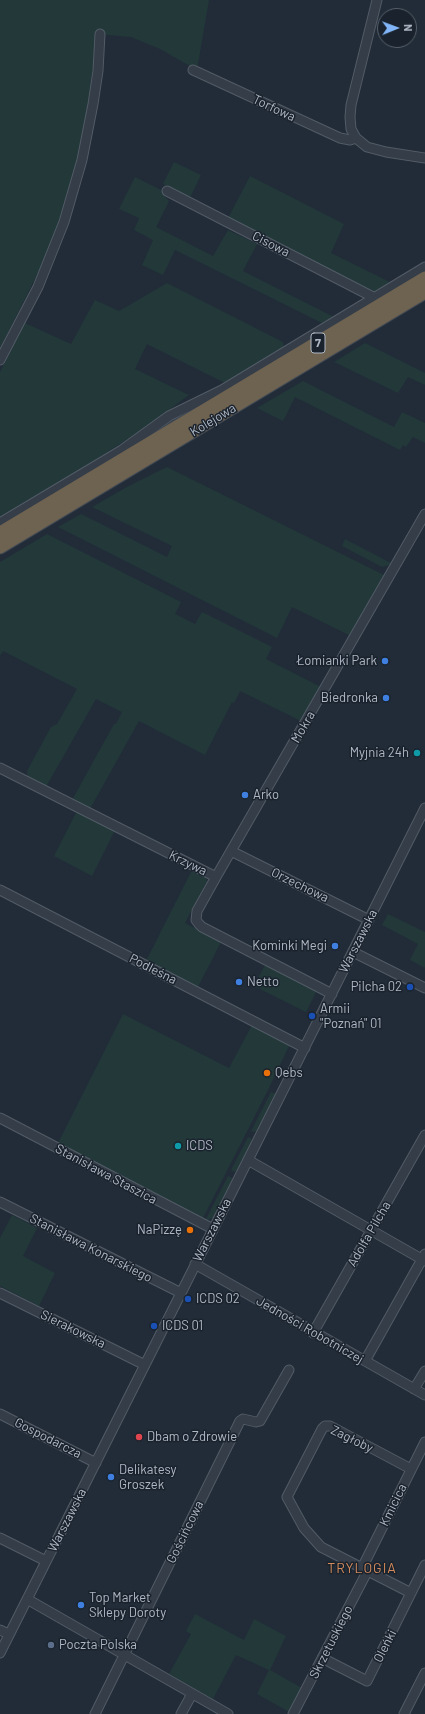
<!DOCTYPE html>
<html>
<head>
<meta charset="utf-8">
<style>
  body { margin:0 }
  #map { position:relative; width:425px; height:1714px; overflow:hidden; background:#212c38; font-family:Barlow,sans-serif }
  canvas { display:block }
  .north { position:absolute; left:377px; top:8px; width:40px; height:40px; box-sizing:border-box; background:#1a232d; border:1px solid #565f6a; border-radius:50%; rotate:89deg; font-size:11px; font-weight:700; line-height:16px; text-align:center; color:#afb8c5 }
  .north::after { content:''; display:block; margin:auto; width:14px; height:18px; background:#81b5f7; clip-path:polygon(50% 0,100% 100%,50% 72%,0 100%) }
</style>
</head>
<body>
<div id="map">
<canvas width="425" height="1714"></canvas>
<div class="north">N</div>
</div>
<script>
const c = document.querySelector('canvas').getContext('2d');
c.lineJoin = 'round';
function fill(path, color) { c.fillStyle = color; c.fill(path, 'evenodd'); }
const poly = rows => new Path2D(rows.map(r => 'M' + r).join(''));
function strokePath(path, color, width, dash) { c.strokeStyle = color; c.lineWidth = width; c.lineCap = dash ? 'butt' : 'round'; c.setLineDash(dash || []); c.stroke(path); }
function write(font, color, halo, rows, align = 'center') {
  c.font = font + ' Barlow,sans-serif'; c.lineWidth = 3; c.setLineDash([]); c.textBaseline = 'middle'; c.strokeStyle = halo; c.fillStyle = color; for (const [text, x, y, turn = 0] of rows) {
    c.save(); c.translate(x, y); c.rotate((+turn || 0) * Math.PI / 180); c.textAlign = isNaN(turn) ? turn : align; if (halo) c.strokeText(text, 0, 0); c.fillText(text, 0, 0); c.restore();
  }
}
fill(poly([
  [0,0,209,0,197,70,160,49,131,37,98,34,83,136,75,174,47,255,0,348],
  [174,162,201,175,190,198,163,184],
  [250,176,344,224,331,253,392,283,376,292,228,218],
  [135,177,163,191,165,197,169,201,156,227,213,256,228,230,257,244,243,271,334,317,324,324,175,250,163,275,142,265,153,240,134,230,139,218,119,209],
  [167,283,283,342,284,347,225,383,147,344,135,369,189,395,143,429,77,472,0,517,0,372,25,323,71,344,95,300,119,311],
  [365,343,425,373,425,385,408,377,398,393,334,362],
  [303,381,394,427,402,412,425,423,425,443,413,437,406,447,403,445,400,450,295,397,283,421,257,408],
  [167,467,384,575,351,636,292,607,277,638,58,527,81,514,167,557,172,546,92,507,125,488],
  [47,534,181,602,175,614,195,624,202,612,272,647,266,659,321,687,301,721,240,691,234,703,232,702,205,755,139,721,90,809,72,800,114,724,116,724,122,712,96,699,46,787,28,778,27,771,51,727,57,724,77,689,3,651,0,656,0,562],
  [345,539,393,564,382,567,342,546],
  [77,811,115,830,92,876,54,856],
  [192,870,205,876,207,881,185,923,221,942,198,987,146,961],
  [388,914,425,932,425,968,410,960,418,944,382,925],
  [265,965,316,992,306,1012,254,986],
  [123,1014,229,1068,253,1023,290,1044,268,1090,202,1220,57,1145],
  [271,1092,276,1094,258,1131,254,1132,251,1131],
  [248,1137,251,1138,252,1142,238,1170,234,1172,231,1170],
  [228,1176,232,1178,232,1181,213,1218,205,1221],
  [12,1215,37,1228,23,1256,55,1273,39,1306,0,1286,0,1238],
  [195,1614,244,1640,254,1619,286,1636,270,1670,302,1688,289,1712,257,1694,269,1670,236,1655,213,1699,169,1674,191,1634,186,1631]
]), '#223839');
const minor = poly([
  [377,0,351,105,350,117,351,129,356,138,367,147,386,152,425,158],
  [193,70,340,138,350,140,356,138],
  [167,191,375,298],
  [0,360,38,287,64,222,82,160,93,104,98,71,100,34],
  [0,523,122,450,169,416,222,390,425,267],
  [0,768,216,877,197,911,196,920,199,924,202,927,332,994],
  [231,851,369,920],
  [216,877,425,514],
  [0,890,305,1048],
  [353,952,425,988],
  [0,1118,213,1229],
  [248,1160,425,1261],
  [0,1202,181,1293],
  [195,1264,425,1395],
  [0,1293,145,1365],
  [313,1333,425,1135],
  [365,1361,425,1254],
  [414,1389,425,1371],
  [0,1414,96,1463],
  [411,1469,330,1426,325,1426,322,1429,287,1497,304,1528,321,1547,411,1593],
  [0,1538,46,1561],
  [362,1568,425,1442],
  [27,1599,228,1714],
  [0,1630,9,1634],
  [0,1653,425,808],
  [322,1658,367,1681,425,1565],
  [95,1714,240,1421,243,1419,256,1422,260,1421,289,1370],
  [181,1714,192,1694],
  [293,1714,368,1570],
  [404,1714,425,1673]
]);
const highway = poly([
  [0,533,425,278],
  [0,547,425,292]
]);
strokePath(minor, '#525b66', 11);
strokePath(highway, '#3f4853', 15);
strokePath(minor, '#343d48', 9);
strokePath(highway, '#6e6251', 13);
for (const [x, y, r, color] of [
  [385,661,4,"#3f7fe0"],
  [386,698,4,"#3f7fe0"],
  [417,753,4,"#0f9aa8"],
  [245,795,4,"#3f7fe0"],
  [335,946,4,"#3f7fe0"],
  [239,982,4,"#3f7fe0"],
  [410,987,4,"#1a4fb4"],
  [312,1016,4,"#1a4fb4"],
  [267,1073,4,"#e8710a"],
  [178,1146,4,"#0f9aa8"],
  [190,1230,4,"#e8710a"],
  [188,1299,4,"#1a4fb4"],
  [154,1326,4,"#1a4fb4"],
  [139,1437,4,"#e0444e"],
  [111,1477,4,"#3f7fe0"],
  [81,1605,4,"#3f7fe0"],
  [51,1645,4,"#5c6f8a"]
]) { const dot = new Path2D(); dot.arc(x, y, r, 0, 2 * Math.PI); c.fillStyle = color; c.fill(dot); strokePath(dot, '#1a232d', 1.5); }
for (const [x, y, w] of [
  [318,343,14]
]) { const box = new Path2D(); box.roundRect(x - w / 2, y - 10, w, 20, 3); c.fillStyle = '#1a232d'; c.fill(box); strokePath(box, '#afb8c5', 1); }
write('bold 12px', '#afb8c5', null, [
  ["7",318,343]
]);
write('13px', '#afb8c5', '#1a232d', [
  ["Torfowa",274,108,25],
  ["Cisowa",271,244,27],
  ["Kolejowa",213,420,-31],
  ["Mokra",303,727,-60],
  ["Krzywa",188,863,26],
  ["Orzechowa",300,885,26],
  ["Warszawska",358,941,-63],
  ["Podleśna",153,969,27],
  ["Stanisława Staszica",106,1174,28],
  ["Warszawska",212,1230,-63],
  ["Adolfa Pilcha",369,1234,-60],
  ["Stanisława Konarskiego",91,1248,27],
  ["Sierakowska",73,1329,26],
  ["Jedności Robotniczej",310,1330,30],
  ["Gospodarcza",48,1438,27],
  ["Zagłoby",352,1439,26],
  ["Kmicica",393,1505,-64],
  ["Warszawska",67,1520,-63],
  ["Gościńcowa",185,1532,-64],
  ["Skrzetuskiego",331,1642,-63],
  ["Oleńki",385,1646,-63]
]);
write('13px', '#afb8c5', '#1a232d', [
  ["Łomianki Park",377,661,"right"],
  ["Biedronka",378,698,"right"],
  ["Myjnia 24h",409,753,"right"],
  ["Arko",253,795],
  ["Kominki Megi",327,946,"right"],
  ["Netto",247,982],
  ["Pilcha 02",402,987,"right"],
  ["Armii",320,1009],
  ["\"Poznań\" 01",320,1024],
  ["Qebs",275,1073],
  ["ICDS",186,1146],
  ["NaPizzę",182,1230,"right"],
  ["ICDS 02",196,1299],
  ["ICDS 01",162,1326],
  ["Dbam o Zdrowie",147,1437],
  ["Delikatesy",119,1470],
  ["Groszek",119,1485],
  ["Top Market",89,1598],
  ["Sklepy Doroty",89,1613],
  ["Poczta Polska",59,1645]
], 'left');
c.letterSpacing = '1px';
write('14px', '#d38a5c', '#1a232d', [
  ["TRYLOGIA",362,1568]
]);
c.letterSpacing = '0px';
</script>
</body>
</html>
